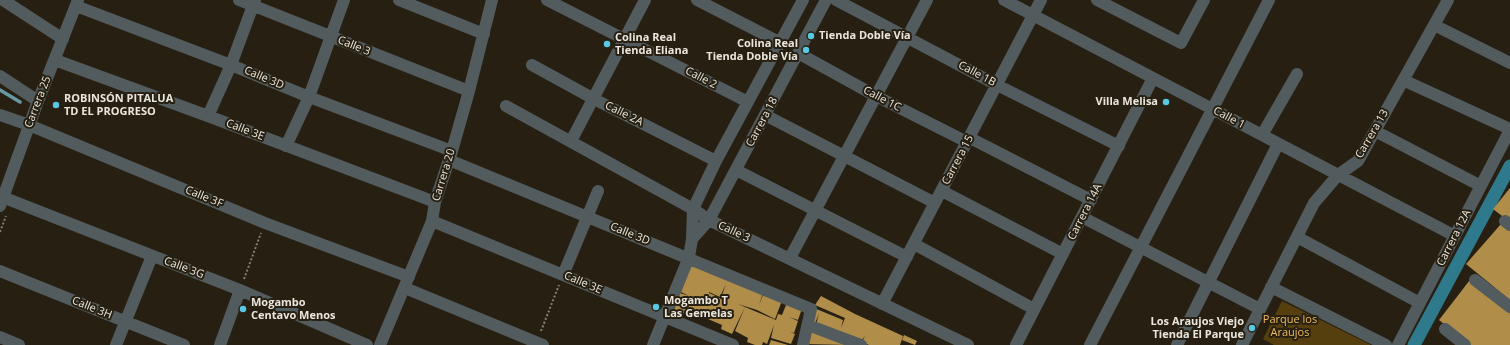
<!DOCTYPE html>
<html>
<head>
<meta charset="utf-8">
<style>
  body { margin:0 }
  canvas { display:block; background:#272012 }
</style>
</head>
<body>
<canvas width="1510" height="345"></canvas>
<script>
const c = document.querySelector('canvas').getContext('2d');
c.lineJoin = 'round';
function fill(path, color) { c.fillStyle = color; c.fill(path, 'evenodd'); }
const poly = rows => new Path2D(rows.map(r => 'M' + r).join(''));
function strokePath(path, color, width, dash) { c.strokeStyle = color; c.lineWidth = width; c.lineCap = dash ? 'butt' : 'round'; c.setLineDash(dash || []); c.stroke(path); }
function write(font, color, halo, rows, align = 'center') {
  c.font = font + ' "Open Sans",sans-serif'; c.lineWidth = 4; c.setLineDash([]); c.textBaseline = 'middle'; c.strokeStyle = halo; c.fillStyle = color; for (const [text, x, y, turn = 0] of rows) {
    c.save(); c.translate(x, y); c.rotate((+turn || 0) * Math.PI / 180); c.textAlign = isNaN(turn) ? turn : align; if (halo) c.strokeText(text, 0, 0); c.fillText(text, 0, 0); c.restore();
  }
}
fill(poly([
  [1282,301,1371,345,1274,345,1263,339]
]), '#563f0f');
strokePath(poly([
  [0,90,20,102]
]), '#679aa4', 3.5);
strokePath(poly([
  [1414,345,1510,166]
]), '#2e798b', 13);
fill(poly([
  [1510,188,1510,222,1493,209],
  [1501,224,1510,231,1510,300,1466,264],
  [692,260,753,285,750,292,753,285,764,290,759,305,765,290,783,298,775,319,757,310,738,304,745,307,732,334,721,329,722,325,687,310,685,314,674,310,680,293,689,296,681,292],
  [726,284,721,298,725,300,720,298,718,303,720,298,709,293,709,292,720,297],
  [1473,276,1510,307,1510,345,1470,345,1439,320],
  [821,296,855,314,903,336,900,345,869,345,862,342,865,336,861,341,816,324,819,314,815,323,810,322,814,308,843,320,841,328,845,318,815,305],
  [788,300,803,306,798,320,789,317,798,321,794,333,790,332,795,334,791,344,771,338,774,325,767,344,763,342,762,345,755,345,747,342,748,338,735,331,745,307,776,320,778,314,782,315],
  [810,328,848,345,805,344],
  [904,335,917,341,915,345,902,340],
  [771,340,788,345,769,345]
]), '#b08d49');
strokePath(poly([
  [0,232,6,216],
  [244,279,261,233],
  [541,331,559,285]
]), '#857f73', 2, [2, 2]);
strokePath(poly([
  [3,0,63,39],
  [239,0,469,91],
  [399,0,484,34],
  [547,0,748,102],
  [697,0,781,43],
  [836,0,997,85,1119,146],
  [1004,0,1455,236],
  [1097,0,1181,43,1204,0],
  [76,6,231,65,309,97,452,151],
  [1434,25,1510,63],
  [798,53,876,96,967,142],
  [55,60,208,116,435,202],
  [532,65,594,99,716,161],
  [0,76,38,101],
  [1403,80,1510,129],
  [506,106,693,209,709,220,968,345],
  [0,115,29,125,265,223,409,277],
  [765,115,935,203],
  [208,116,231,65,255,0],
  [1375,131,1481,186],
  [1262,135,1297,74],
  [970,138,1091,200],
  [571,141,645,0],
  [286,146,309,97,344,0],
  [449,160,811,309,803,345],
  [736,170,907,257],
  [942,191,1063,254],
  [0,196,240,290,367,345],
  [0,206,38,101,78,0],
  [1082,217,1260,309],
  [432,221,733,345],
  [1505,221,1510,225],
  [1297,237,1420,303],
  [692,239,709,220,826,0],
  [914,244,1034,309],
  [790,258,927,0],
  [0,271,184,345],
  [563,275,598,191],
  [1475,280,1510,307],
  [1271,287,1386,345],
  [405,288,543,345],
  [882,304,1041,0],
  [808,325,861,345],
  [1445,329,1465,345],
  [0,337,19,345],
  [116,345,152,256],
  [220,345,240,290],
  [380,345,432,221,435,202,452,151,469,91,492,0],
  [653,345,689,257,692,239,693,209,716,161,803,0],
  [1016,345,1153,78],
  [1090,345,1269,0],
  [1177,345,1278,144],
  [1242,345,1314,203,1338,175,1358,161,1448,0],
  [1398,345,1510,130]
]), '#525b5d', 12);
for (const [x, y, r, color] of [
  [811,36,4,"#58c8e4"],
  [607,44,4,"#58c8e4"],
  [806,50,4,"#58c8e4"],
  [1166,102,4,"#58c8e4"],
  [56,105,4,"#58c8e4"],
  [656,307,4,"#58c8e4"],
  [243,309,4,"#58c8e4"],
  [1252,328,4,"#58c8e4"]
]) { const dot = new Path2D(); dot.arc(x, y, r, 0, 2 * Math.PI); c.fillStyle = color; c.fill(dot); strokePath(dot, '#272012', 1.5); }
write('bold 11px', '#ebe6dd', '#272012', [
  ["Tienda Doble Vía",819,36],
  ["Colina Real",615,38],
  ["Tienda Eliana",615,51],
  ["Colina Real",798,44,"right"],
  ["Tienda Doble Vía",798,57,"right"],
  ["ROBINSÓN PITALUA",64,99],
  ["TD EL PROGRESO",64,112],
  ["Villa Melisa",1158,102,"right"],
  ["Mogambo T",664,301],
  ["Las Gemelas",664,314],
  ["Mogambo",251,303],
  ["Centavo Menos",251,316],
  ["Los Araujos Viejo",1244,322,"right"],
  ["Tienda El Parque",1244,335,"right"]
], 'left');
write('11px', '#ebe6dd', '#272012', [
  ["Calle 3",354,46,22],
  ["Calle 1B",977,74,28],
  ["Calle 3D",264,78,23],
  ["Calle 2",701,78,27],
  ["Calle 1C",882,99,28],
  ["Carrera 25",38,102,-69],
  ["Calle 2A",624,114,26],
  ["Calle 1",1229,118,28],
  ["Carrera 18",762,122,-62],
  ["Calle 3E",245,130,21],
  ["Carrera 13",1372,134,-60],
  ["Carrera 15",958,160,-62],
  ["Carrera 20",444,175,-73],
  ["Calle 3F",204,197,22],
  ["Carrera 14A",1085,212,-63],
  ["Calle 3",734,232,25],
  ["Calle 3D",630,234,22],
  ["Carrera 12A",1454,238,-63],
  ["Calle 3G",184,268,21],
  ["Calle 3E",583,283,23],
  ["Calle 3H",92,308,22]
]);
write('11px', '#f0be5e', '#272012', [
  ["Parque los",1290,320],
  ["Araujos",1290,333]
]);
</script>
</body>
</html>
